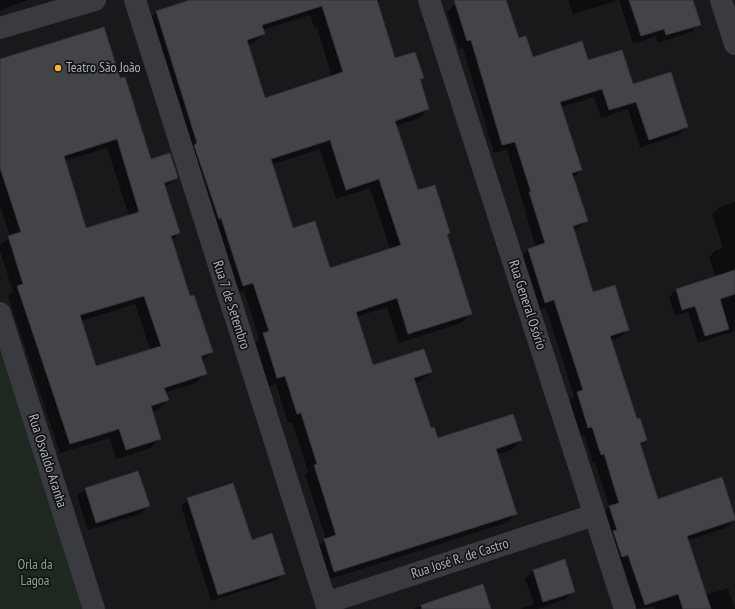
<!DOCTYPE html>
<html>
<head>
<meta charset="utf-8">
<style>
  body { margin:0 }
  canvas { display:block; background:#19191c }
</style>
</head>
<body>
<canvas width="735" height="609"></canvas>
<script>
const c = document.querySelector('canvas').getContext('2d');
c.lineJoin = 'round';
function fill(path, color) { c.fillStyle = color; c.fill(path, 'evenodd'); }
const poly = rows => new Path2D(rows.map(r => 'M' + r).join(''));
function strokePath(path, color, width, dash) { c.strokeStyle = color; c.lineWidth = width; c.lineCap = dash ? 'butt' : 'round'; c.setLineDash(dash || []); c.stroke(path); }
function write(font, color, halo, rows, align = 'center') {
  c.font = font + ' "PT Sans Narrow",sans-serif'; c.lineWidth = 3.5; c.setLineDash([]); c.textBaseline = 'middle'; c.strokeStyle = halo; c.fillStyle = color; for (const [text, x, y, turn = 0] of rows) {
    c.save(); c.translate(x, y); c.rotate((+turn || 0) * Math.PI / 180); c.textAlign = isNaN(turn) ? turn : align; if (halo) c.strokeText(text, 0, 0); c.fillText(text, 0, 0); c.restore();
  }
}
fill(poly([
  [0,350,84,609,0,609]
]), '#1f2820');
fill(poly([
  [0,0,29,0,0,10],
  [194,0,381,0,377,2,395,59,422,78,419,81,428,109,419,118,396,126,417,192,446,235,471,313,461,323,399,343,387,307,357,317,372,367,431,372,421,381,415,383,430,429,437,440,521,440,512,450,497,454,516,514,506,523,324,581,315,549,326,539,305,475,308,472,292,422,288,423,276,384,268,387,254,344,259,339,244,291,233,295,147,21,156,12],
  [310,15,315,29,317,28,332,77,264,100,248,45,254,43,263,34,262,30],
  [320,149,336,199,370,188,390,249,329,269,292,229,271,165],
  [455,0,505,0,518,40,532,58,587,62,632,85,687,127,678,135,640,148,628,109,601,118,594,97,561,107,581,170,573,178,586,221,578,229,573,231,593,293,628,330,619,338,610,341,636,420,646,440,640,446,657,500,735,519,726,528,688,540,706,595,728,588,735,609,655,609,654,607,635,609,601,515,609,506,595,462,593,463,584,435,580,436,569,401,574,396,546,308,537,311,520,258,528,250,536,248,507,149,494,153,463,48,459,49,447,12,456,3],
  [568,0,692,0,699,24,692,32,658,43,656,36,633,44,619,0,573,14],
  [0,60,119,80,150,160,177,178,164,188,179,233,171,241,190,297,212,352,202,362,206,374,196,383,165,393,167,400,158,410,151,412,160,438,151,448,116,459,110,438,60,453,8,296,13,292,0,251,0,245,10,237,0,206],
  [107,148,129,216,86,230,64,161],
  [135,304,150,350,95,367,81,321],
  [735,202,735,331,698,343,688,312,675,316,669,297,676,290,716,277,709,257,716,250,723,248,712,214,719,207],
  [137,472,148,506,141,514,88,530,77,496,85,489],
  [188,499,252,541,284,573,277,580,211,601,181,506],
  [564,560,574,591,566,599,538,609,520,609,534,604,525,579,533,571],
  [482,586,490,609,413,609]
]), '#0007');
const building = poly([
  [190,0,377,0,395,58,415,52,424,78,420,79,429,109,395,121,418,190,435,185,450,233,447,234,472,314,408,334,397,298,356,312,373,365,424,349,432,372,414,378,431,428,434,427,438,438,513,414,522,440,496,449,517,514,334,572,324,539,336,535,314,465,317,464,301,413,297,414,285,376,277,378,263,333,269,331,253,283,243,286,221,218,219,219,194,145,197,143,156,11,190,0],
  [322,6,343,72,265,98,247,40,265,34,262,25,322,6],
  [330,140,346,190,379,179,401,245,330,268,315,221,293,228,271,159,330,140],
  [454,0,506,0,519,38,526,36,533,57,582,41,588,60,622,50,633,84,671,72,688,127,649,140,636,102,609,110,602,89,560,102,582,170,572,173,588,221,573,226,593,292,615,285,629,330,610,336,637,419,640,418,647,440,640,443,658,499,722,477,735,517,735,520,687,536,711,609,683,609,678,594,645,605,628,555,622,557,613,531,617,530,609,506,619,503,604,454,601,455,592,427,588,428,577,392,583,390,554,300,545,303,528,249,545,243,529,192,531,192,515,142,502,145,471,40,467,41,454,0],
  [629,0,693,0,701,25,666,35,664,29,641,36,629,0],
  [104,27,120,78,125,77,151,159,170,153,178,178,164,183,180,233,171,236,190,296,194,295,213,352,201,356,207,374,164,388,169,400,151,406,161,439,126,450,119,429,70,444,17,286,23,284,8,236,21,232,0,168,0,59,104,27],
  [117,139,139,212,86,228,64,156,117,139],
  [144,296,161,346,96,366,80,315,144,296],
  [735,270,735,294,720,299,729,329,705,336,695,306,682,310,676,289,735,270],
  [138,471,150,506,96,523,85,488,138,471],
  [233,483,252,540,272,533,285,574,218,595,187,498,233,483],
  [565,559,575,592,543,602,533,570,565,559],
  [483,584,491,609,422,609,421,605,483,584]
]);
fill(building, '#434449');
strokePath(building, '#333338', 1);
strokePath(poly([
  [135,0,328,609],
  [429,0,625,609],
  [721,0,735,44],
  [0,28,95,0],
  [0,313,94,609],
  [326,603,594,515]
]), '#3a3b41', 22);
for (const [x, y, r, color] of [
  [58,68,4,"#ffb42f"]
]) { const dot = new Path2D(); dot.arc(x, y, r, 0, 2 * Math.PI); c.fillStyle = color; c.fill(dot); strokePath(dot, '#141417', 1.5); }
write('14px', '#abb1bc', '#141417', [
  ["Teatro São João",66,68]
], 'left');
write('14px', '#abb1bc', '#141417', [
  ["Rua 7 de Setembro",231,305,72],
  ["Rua General Osório",527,305,72],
  ["Rua Osvaldo Aranha",47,461,72],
  ["Rua José R. de Castro",460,559,-18]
]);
write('14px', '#81a883', '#141417', [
  ["Orla da",35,565],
  ["Lagoa",35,581]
]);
</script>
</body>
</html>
